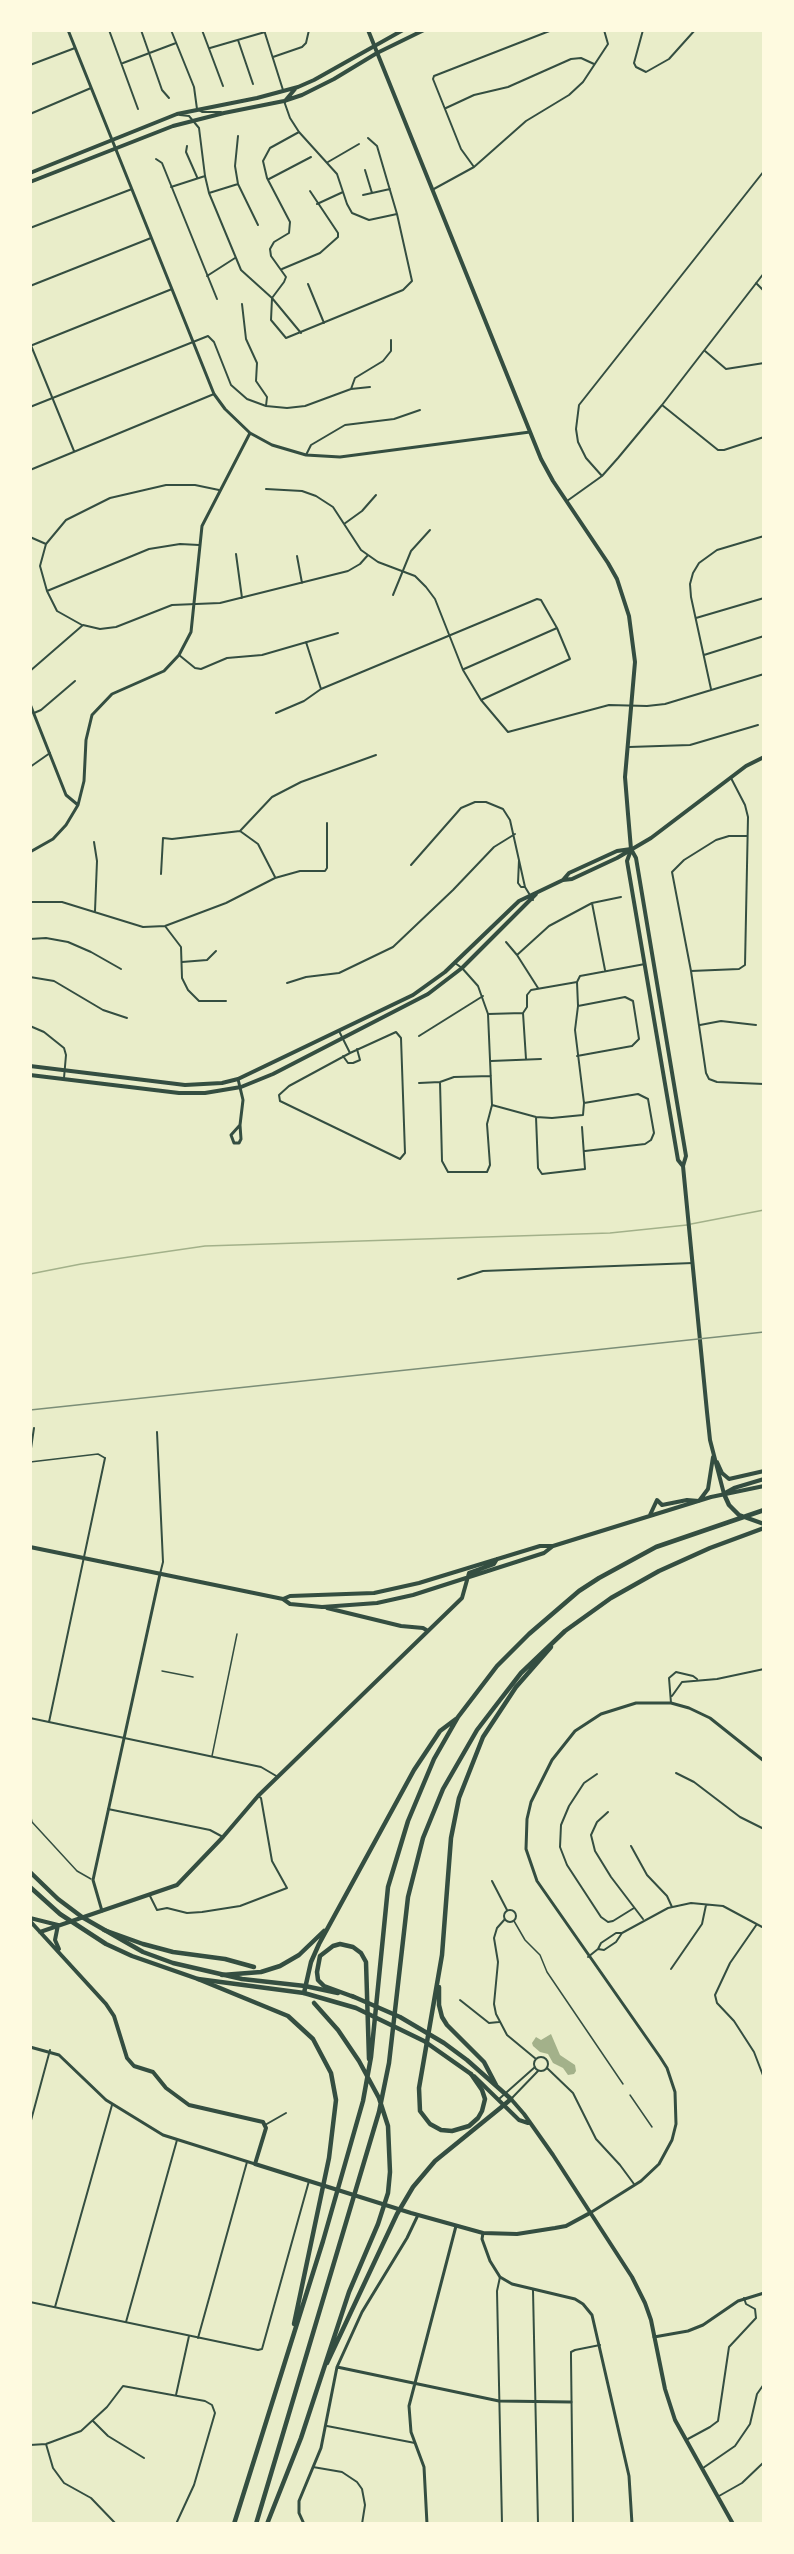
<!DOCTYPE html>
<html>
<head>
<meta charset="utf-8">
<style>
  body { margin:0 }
  #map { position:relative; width:794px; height:2554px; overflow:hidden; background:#e9edc9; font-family:Cabin,sans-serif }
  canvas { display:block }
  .frame { position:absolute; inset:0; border:32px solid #fefae0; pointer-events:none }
</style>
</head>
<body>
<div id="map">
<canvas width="794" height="2554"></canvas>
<div class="frame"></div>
</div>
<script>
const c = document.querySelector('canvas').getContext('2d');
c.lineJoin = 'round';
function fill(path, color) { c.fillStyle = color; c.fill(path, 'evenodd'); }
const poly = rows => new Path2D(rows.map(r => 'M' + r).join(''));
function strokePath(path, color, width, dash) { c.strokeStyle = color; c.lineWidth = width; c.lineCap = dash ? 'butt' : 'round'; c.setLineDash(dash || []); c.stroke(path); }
fill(poly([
  [551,2034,560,2055,575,2065,576,2071,574,2074,568,2075,563,2068,553,2063,548,2054,540,2052,533,2046,532,2043,536,2037,541,2040]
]), '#a3b18a');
strokePath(poly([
  [691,1224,764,1210],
  [30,1274,81,1264,205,1246,610,1233,687,1225]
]), '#a3b18a', 1.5);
strokePath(poly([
  [30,1462,98,1454,105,1458],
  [162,1671,193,1677],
  [212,1756,237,1634],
  [30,1813,32,1822,77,1871,91,1879],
  [514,1921,525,1940,540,1955,547,1972,623,2084],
  [630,2095,652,2127]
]), '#344e41', 1.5);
strokePath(poly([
  [109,30,138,109],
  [141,30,162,90,169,98],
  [171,30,194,87,197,109,202,112,221,112],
  [202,30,223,86],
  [264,30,283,90],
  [643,30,634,63,636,67,646,72,669,59,695,30],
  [238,40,253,84],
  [210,48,265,32],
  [273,57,302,47,306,43,309,30],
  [123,63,176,43],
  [30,65,75,48],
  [284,101,290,118,299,132,337,174,347,204,352,213,369,220,397,214],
  [446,108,474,95,508,87,571,59,581,58,594,64],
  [30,114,91,88],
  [180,115,189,116,199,128,205,176,209,193,241,270,272,298,301,333],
  [299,132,270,148,263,161,267,178,290,222,289,233,274,242,270,249,271,256,286,277,284,282,272,298,271,320,286,338,403,290,412,281,397,214,377,146,368,138],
  [238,136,235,166,238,184,258,225],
  [187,146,186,152,197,177],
  [156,159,162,163,217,299],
  [328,162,359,144],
  [474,167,461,149,433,79,434,76,552,30],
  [365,170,372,193],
  [269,179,311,157],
  [171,187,205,176],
  [432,190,474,167,526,121,569,95,583,82,608,44,604,30],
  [209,193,238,184],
  [363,195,390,189],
  [317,204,343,192],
  [30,228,132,189],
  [282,269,320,253,338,237,338,233,310,191],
  [207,276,235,258],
  [756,283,764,291],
  [308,284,324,323],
  [30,286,151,238],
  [242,304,246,339,257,363,256,381,267,397,266,406],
  [30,343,74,451],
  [30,346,172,289],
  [705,351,726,369,764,363],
  [351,389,355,378,383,361,391,351,391,340],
  [662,405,718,450,724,450,764,437],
  [30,407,208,336,214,342,231,385,247,399,266,406,287,408,305,406,351,389,370,387],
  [306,455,311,445,345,425,394,419,420,410],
  [30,470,214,394],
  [602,476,586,458,578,442,576,429,579,405,764,171],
  [266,489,302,491,316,496,333,507,361,550,378,562,415,576,426,587,435,599,463,670,481,700,508,732,609,705,647,706,665,704,764,674],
  [567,501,602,476,618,458,662,405,764,273],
  [344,524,362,511,376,495],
  [30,537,46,544],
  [236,554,242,598],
  [297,556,302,583],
  [47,591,149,549,180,544,199,545],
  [393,595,411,551,430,530],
  [696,618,764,598],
  [82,625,57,611,47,591,40,566,46,544,66,520,110,498,166,485,195,485,219,490],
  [306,642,321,689],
  [179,655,195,668,201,669,227,658,262,655,338,633],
  [704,655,764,636],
  [464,669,557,628],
  [30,671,83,625,100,629,116,627,172,605,220,603,348,571,360,564,368,555],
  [711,689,691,597,690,584,693,573,699,563,717,550,764,536],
  [34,713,41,710,75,681],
  [276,713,304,701,321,689,537,599,541,600,557,628,570,659,481,700],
  [629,747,690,745,758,725],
  [30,767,50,753],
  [240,831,272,797,301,782,376,755],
  [240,831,258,844,275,877],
  [747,836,729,836,716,840,684,860,672,872,691,971,706,1073,709,1079,717,1082,764,1084],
  [94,842,97,861,95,911],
  [519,860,518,883,521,887,525,887,533,900],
  [411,865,461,808,475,802,486,802,503,809,510,820,525,887],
  [161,874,163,838,172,839,240,831],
  [30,902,62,902,143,927,165,926,226,903,275,878,300,871,325,871,327,868,327,823],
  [592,903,605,970],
  [165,926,181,947,182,978,188,990,199,1001,226,1001],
  [30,939,46,938,68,942,91,952,121,969],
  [506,942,517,955,538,988],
  [517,955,549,926,592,903,621,897],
  [182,962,207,960,216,951],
  [691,971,739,969,745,965,748,817,745,805,731,778],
  [30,977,54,981,103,1010,127,1018],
  [287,983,306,977,339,973,393,947,453,890,494,847,515,834],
  [488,1014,523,1013],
  [700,1025,721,1021,756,1025],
  [30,1026,44,1032,64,1048,66,1055,64,1078],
  [339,1031,350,1053],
  [396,1032,401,1038,405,1153,400,1159,280,1101,279,1095,289,1086,350,1053,396,1032],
  [419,1036,483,996],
  [343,1056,348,1063,353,1063,360,1060,357,1049],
  [577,1056,632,1046,639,1039,633,1001,625,997,578,1006],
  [526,1059,523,1013,527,1007,527,995,531,990,577,982],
  [491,1061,541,1059],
  [440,1082,442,1161,448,1172,487,1172,490,1165,487,1124,492,1105,488,1014,478,986,462,968,455,963],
  [419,1083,440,1082,454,1077,491,1076],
  [584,1103,638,1094,648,1099,654,1133,651,1140,645,1144,585,1151],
  [492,1105,536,1117,552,1118,583,1115,584,1103,575,1030,578,1006,577,982,580,976,645,964],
  [536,1117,538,1168,542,1174,585,1169,582,1127],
  [458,1279,483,1271,693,1263],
  [157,1432,163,1562,160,1574],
  [30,1455,34,1428],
  [672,1696,682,1682,717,1679,764,1669],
  [671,1703,669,1678,676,1672,693,1676,697,1679],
  [30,1718,261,1767,278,1777],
  [49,1722,105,1458],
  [676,1773,694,1782,740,1817,764,1829],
  [597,1774,584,1783,569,1806,561,1825,560,1847,567,1865,601,1917,608,1922,613,1921,634,1908],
  [108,1809,210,1830,223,1837],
  [608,1812,597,1822,591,1835,595,1851,611,1877,643,1919],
  [631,1846,647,1875,667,1896,672,1907],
  [492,1881,507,1910],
  [150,1896,157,1910,167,1908,187,1913,202,1912,240,1906,287,1888,272,1861,261,1798,258,1796],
  '504 1916a6 6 0 1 1 12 0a6 6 0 1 1-12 0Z',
  [505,1919,497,1928,494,1938,498,1962,494,2004,496,2014,507,2035,536,2059],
  [757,1924,730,1963,715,1995,717,2003,734,2021,754,2052,764,2078],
  [598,1949,604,1950,616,1942,622,1933],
  [588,1957,598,1949,601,1943,616,1933,622,1933,668,1908,691,1903,723,1906,764,1928],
  [671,1969,702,1924,706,1905],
  [460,2000,489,2023,499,2022],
  '534 2064a7 7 0 1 1 14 0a7 7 0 1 1-14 0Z',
  [547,2068,573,2093,596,2139,620,2165,634,2184],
  [499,2099,535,2067],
  [511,2099,538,2071],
  [30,2124,50,2050],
  [265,2125,286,2113],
  [500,2277,497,2291,502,2524],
  [533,2290,538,2524],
  [30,2302,258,2350,262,2349,309,2181],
  [55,2307,112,2105],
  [126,2322,177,2140],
  [198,2338,247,2162],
  [176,2395,189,2336],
  [93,2421,108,2436,144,2458],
  [327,2426,415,2443],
  [686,2440,710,2427,718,2421,729,2347,756,2318,755,2309,746,2304,744,2298],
  [46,2444,53,2468,64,2483,91,2498,116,2524],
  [30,2445,46,2444,81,2431,107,2407,123,2386,205,2401,212,2405,215,2413,194,2485,176,2524],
  [313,2467,342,2472,357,2482,362,2489,365,2505,362,2524],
  [703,2468,735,2446,750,2424,757,2394,764,2384],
  [719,2496,742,2483,764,2462],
  [573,2524,571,2357,571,2352,575,2350,600,2345]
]), '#344e41', 2);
strokePath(poly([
  [68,30,214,394,225,409,250,433,272,445,306,455,340,457,530,432],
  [30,704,66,795,78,805],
  [30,852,53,839,66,825,78,805,84,781,86,740,92,715,112,694,164,671,179,655,191,632,202,526,250,433],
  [238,1079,243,1100,240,1125,241,1139,239,1143,234,1143,231,1135,240,1125],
  [102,1911,93,1880,160,1574],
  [30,2047,59,2055,106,2100,163,2135,255,2164],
  [590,2213,641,2181,659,2164,672,2140,676,2124,675,2092,667,2068,660,2057,537,1881,526,1849,527,1819,531,1802,552,1760,575,1731,601,1714,636,1703,671,1703,689,1708,710,1718,764,1761],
  [483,2233,482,2239,490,2261,500,2277,512,2284,575,2299,583,2304,592,2315,629,2476,632,2524],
  [654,2337,688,2331,703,2325,738,2301,764,2293],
  [337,2367,499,2401,571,2402],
  [304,2524,299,2513,299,2501,321,2448,337,2367,362,2312,407,2238,418,2215],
  [427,2524,424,2467,411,2432,409,2406,456,2226]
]), '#344e41', 3);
strokePath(poly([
  [368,30,541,459,553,481,608,563,617,579,629,616,635,662,625,777,628,814,631,849,636,858,686,1156,683,1166,707,1412,710,1440,724,1494],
  [631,850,627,861,678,1160,682,1165],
  [717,1462,722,1473,729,1479,764,1471],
  [725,1493,734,1488,764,1479],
  [650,1515,657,1500,662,1505,687,1500,699,1501,708,1489,713,1457],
  [30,1547,283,1599,290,1604,322,1607,377,1603,413,1595,544,1553,553,1546],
  [283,1599,290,1596,374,1593,419,1583,540,1546,553,1546,711,1497,764,1486],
  [327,1608,401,1626,423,1628,428,1631],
  [30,1918,58,1925],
  [30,1921,106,2004,114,2016,127,2058,134,2066,153,2072,166,2088,189,2105,263,2122,266,2128,255,2164,411,2213,483,2233,517,2234,555,2228,566,2226,590,2213],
  [58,1925,55,1940,59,1949],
  [40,1932,177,1885,223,1837,258,1796,462,1598,469,1573,494,1564,497,1559],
  [474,2076,519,2120,528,2123],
  [511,2099,524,2114,553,2155,632,2277,645,2303,651,2320,665,2389,675,2420,733,2524]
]), '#344e41', 4);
strokePath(poly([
  [285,101,295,89],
  [30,173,177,114,257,98,298,87,314,80,403,30],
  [30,182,173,126,224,113,284,101,302,95,334,79,377,53,424,30],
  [563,880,572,879,617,858,651,838,746,766,764,757],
  [30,1066,185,1085,222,1083,238,1079,413,995,445,972,519,901,563,880,569,873,617,851,631,849],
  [30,1075,179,1093,205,1093,241,1087,273,1074,428,994,462,968,536,894]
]), '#344e41', 4);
strokePath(poly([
  [30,1872,58,1899,82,1917,143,1952,173,1963,242,1979,305,1986,338,1993],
  [30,1887,60,1914,106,1944,132,1956,198,1979,304,1993,356,2008,424,2041,471,2074],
  [352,1996,400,2017,444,2043,467,2060,511,2099,504,2105]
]), '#344e41', 4.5);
strokePath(poly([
  [724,1494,729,1505,739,1515,764,1524],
  [104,1930,143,1944,173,1952,225,1959,254,1967],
  [222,1975,261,1972,280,1966,299,1955,324,1931],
  [198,1979,288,2016,313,2039,331,2073,336,2100,329,2158,294,2324],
  [439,1987,439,2005,442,2017,447,2025,484,2062,496,2085],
  [304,1993,311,1962,319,1944,414,1770,440,1731,456,1719],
  [354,1997,324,1986,318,1980,317,1972,320,1956,333,1946,340,1944,353,1947,361,1953,366,1962,369,2059],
  [471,2074,482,2090,485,2099,482,2111,478,2118,469,2126,452,2131,441,2130,430,2124,420,2111,419,2088,442,1955,451,1838,459,1798,483,1737,516,1687,551,1647],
  [327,2363,397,2214,413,2187,435,2161,504,2105],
  [234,2524,323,2241,363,2101,371,2057,388,1887,408,1821,434,1759,458,1717,497,1666,529,1634,579,1591,599,1578,656,1547,764,1510],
  [256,2524,379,2112,389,2063,408,1897,423,1838,443,1789,477,1730,500,1700,521,1673,565,1631,611,1598,659,1571,710,1548,764,1528],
  [267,2524,301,2438,349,2292,378,2224,388,2193,390,2172,388,2126,379,2098,359,2061,338,2030,314,2003]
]), '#344e41', 4.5);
strokePath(poly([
  [30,1410,764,1332]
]), '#7c8e77', 1.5);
</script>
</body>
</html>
